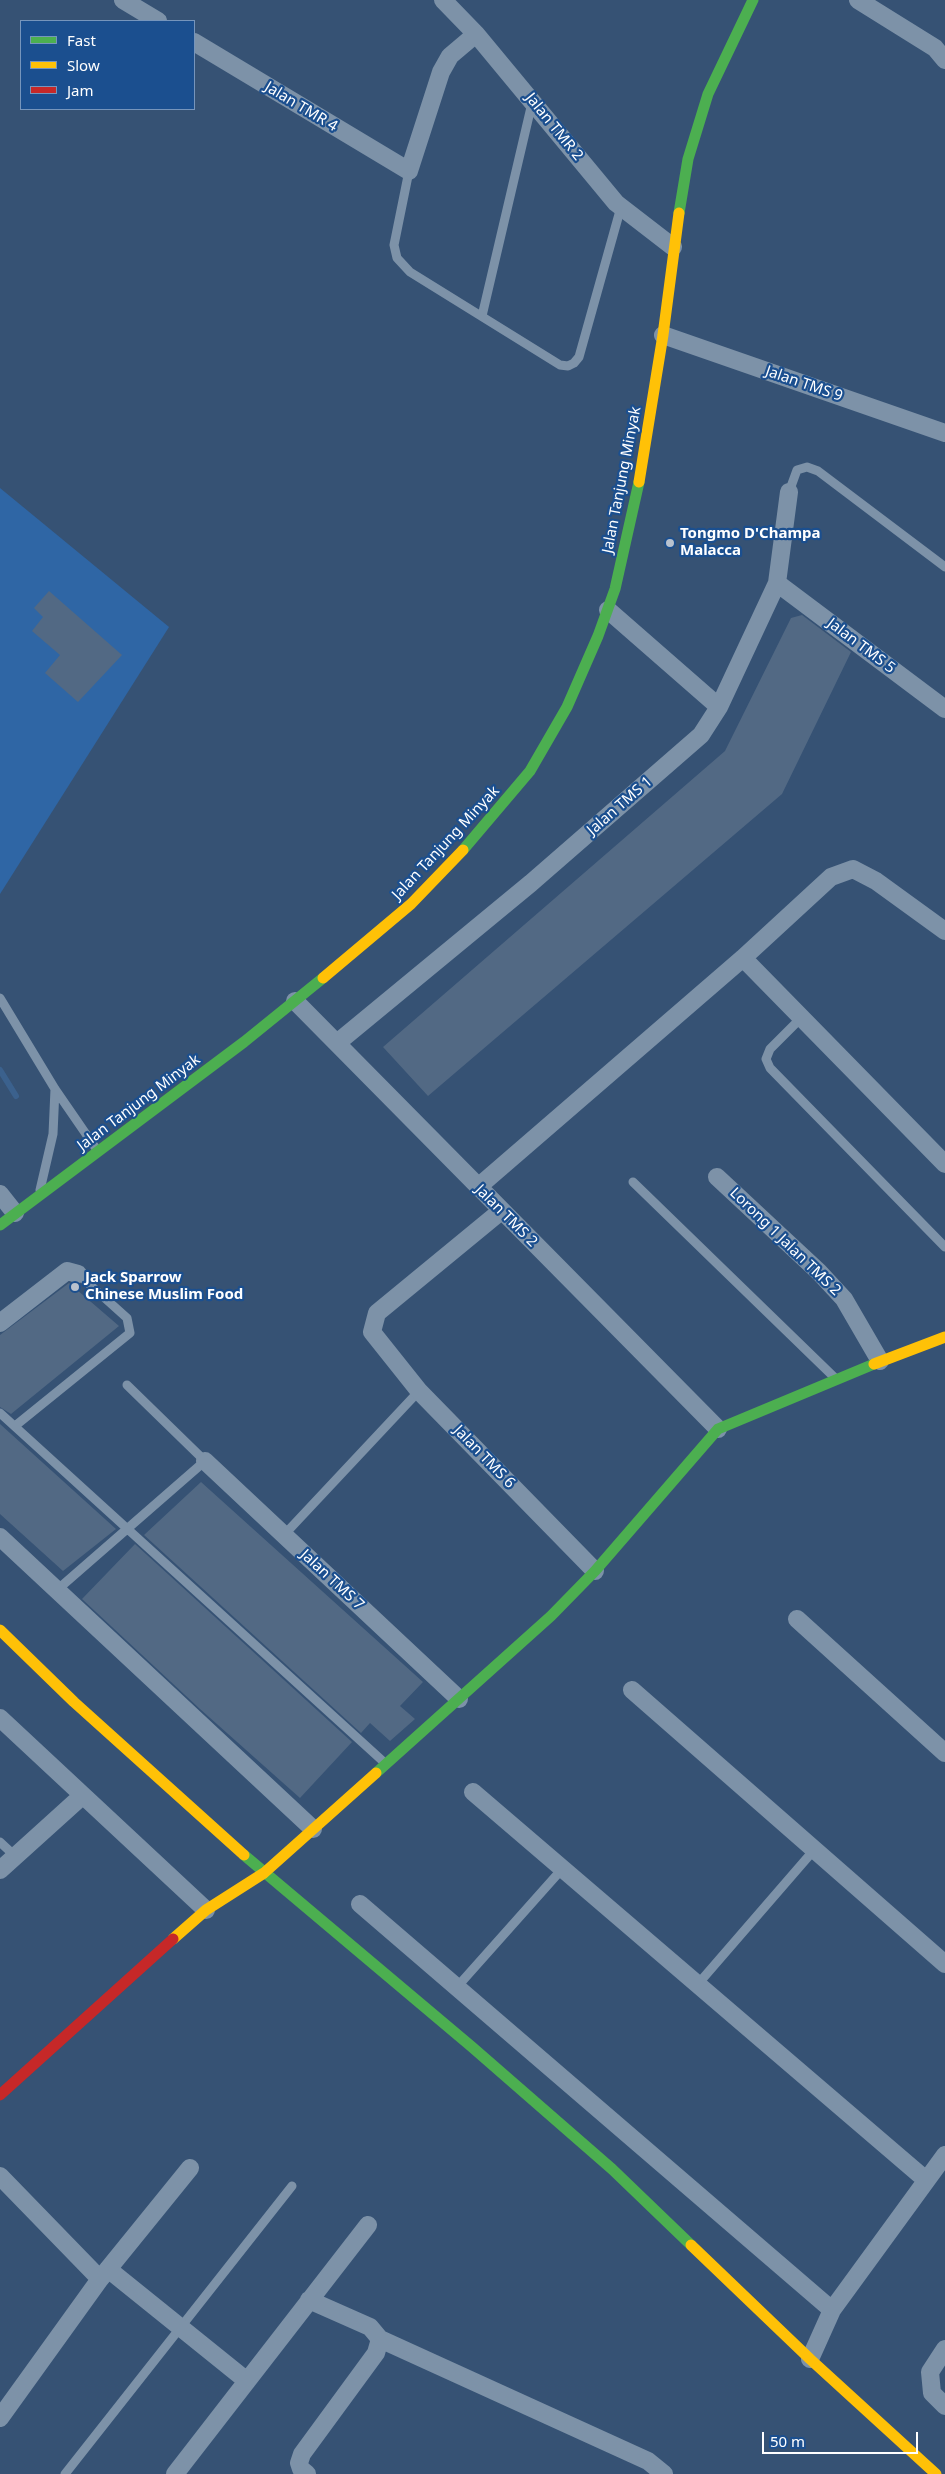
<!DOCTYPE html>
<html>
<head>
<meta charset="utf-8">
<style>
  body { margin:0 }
  #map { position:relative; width:945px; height:2474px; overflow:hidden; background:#365274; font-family:"Noto Sans",sans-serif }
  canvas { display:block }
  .legend { position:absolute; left:20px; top:20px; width:175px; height:90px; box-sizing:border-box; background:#1b4f8f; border:1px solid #7695bc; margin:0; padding:6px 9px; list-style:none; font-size:15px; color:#fff }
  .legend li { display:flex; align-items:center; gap:10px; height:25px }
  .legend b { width:25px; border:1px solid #7695bc }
  .scale { position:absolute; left:762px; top:2432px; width:156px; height:22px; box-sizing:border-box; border:2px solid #fff; border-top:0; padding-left:6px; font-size:15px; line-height:18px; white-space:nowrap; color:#fff; -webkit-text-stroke:4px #1b4f8f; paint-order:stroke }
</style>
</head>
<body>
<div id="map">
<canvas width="945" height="2474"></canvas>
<ul class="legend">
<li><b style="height:6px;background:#4caf50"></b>Fast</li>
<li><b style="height:6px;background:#ffc107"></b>Slow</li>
<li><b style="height:6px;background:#c62828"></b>Jam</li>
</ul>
<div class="scale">50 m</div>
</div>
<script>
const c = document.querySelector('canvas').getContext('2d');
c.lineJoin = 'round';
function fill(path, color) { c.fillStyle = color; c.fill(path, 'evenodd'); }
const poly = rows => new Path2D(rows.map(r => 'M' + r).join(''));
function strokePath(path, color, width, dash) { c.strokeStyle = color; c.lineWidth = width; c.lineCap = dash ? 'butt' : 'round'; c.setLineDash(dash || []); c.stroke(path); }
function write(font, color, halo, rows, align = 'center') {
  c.font = font + ' "Noto Sans",sans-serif'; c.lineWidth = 4.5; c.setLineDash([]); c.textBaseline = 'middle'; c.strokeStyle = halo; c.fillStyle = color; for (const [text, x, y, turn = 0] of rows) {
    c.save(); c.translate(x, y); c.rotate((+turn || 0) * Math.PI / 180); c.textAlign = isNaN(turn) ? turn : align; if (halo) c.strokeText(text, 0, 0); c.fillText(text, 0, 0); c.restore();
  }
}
fill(poly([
  [0,488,169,627,0,894]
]), '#2f66a5');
strokePath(poly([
  [0,1070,16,1096]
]), '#3b618d', 6);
fill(poly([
  [49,591,122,655,78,702,45,673,60,655,32,631,43,617,34,608],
  [802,615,851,652,782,794,428,1096,383,1047,725,751,791,618],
  [69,1283,119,1326,11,1414,0,1407,0,1335],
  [0,1424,116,1529,63,1571,0,1514],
  [201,1482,423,1682,400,1706,415,1719,390,1741,370,1723,361,1733,144,1535],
  [135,1544,352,1742,300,1798,200,1709,82,1599]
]), '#526984');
strokePath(poly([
  [409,171,394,245,397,258,410,272,560,365,568,366,574,363,579,357,621,207],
  [482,316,532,103],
  [789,492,797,470,807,467,818,471,945,567],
  [0,998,55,1089,97,1150],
  [801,1018,770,1049,766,1059,770,1068,945,1247],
  [633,1182,835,1378],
  [40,1190,53,1134,55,1089],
  [0,1413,386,1764],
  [15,1426,130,1333,127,1318,78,1274],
  [284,1535,419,1391],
  [57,1590,205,1461,127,1385],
  [0,1842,15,1856],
  [698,1984,814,1850],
  [457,1987,563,1868],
  [65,2474,292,2186]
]), '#7d92a8', 9);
strokePath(poly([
  [123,0,158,21],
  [443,0,476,34,616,203,673,247],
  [858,0,935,48,945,60],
  [194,42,409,171,441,72,450,56,476,34],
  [663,335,945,433],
  [777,583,945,709],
  [608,610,719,707],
  [743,958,945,1164],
  [295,1001,718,1429],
  [337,1043,531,883,701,735,719,707,777,583,789,492],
  [717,1177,819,1272,844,1299,880,1361],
  [478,1187,743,958,831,877,853,869,876,881,945,931],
  [0,1194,15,1213],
  [501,1211,377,1313,372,1332,419,1391,595,1571],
  [0,1323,67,1271,78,1274],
  [205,1461,459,1699],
  [0,1537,313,1829],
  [797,1619,945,1753],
  [632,1690,945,1964],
  [0,1718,206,1910],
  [473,1792,926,2180],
  [0,1870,82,1796],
  [360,1904,832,2310],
  [0,2176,100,2279],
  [108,2269,247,2381],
  [380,2339,648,2461,664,2474],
  [945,2349,930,2372,932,2393,945,2406],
  [810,2359,832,2310,945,2155],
  [0,2418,100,2279,190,2168],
  [175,2474,368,2225],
  [307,2474,301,2469,299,2463,302,2454,376,2353,380,2339,370,2327,309,2300]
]), '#7d92a8', 18);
strokePath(poly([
  [679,213,688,159,708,94,753,0],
  [463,850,530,771,567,707,598,636,615,589,639,482],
  [0,1225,244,1042,323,978],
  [376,1773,551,1616,595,1571,718,1429,874,1364],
  [244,1855,472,2047,612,2169,691,2245]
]), '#4caf50', 11);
strokePath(poly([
  [639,482,663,335,679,213],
  [323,978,411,904,463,850],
  [874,1364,945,1337],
  [0,1630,74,1702,244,1855],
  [173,1939,206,1910,264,1873,376,1773],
  [691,2245,810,2359,936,2474]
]), '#ffc107', 11);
strokePath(poly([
  [0,2095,173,1939]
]), '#c62828', 11);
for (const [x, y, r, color] of [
  [670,543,5,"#b9c2ce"],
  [75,1287,5,"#b9c2ce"]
]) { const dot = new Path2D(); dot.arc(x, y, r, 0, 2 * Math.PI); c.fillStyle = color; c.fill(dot); strokePath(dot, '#1b4f8f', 2); }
write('15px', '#fff', '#1b4f8f', [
  ["Jalan TMR 4",301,107,31],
  ["Jalan TMR 2",554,127,51],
  ["Jalan TMS 9",804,384,19],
  ["Jalan Tanjung Minyak",622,480,-79],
  ["Jalan TMS 5",861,646,37],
  ["Jalan TMS 1",620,806,-41],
  ["Jalan Tanjung Minyak",446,843,-47],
  ["Jalan Tanjung Minyak",139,1103,-37],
  ["Jalan TMS 2",506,1216,45],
  ["Lorong 1 Jalan TMS 2",785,1242,44],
  ["Jalan TMS 6",484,1457,46],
  ["Jalan TMS 7",332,1580,43]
]);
write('bold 15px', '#fff', '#1b4f8f', [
  ["Tongmo D'Champa",680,534],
  ["Malacca",680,551],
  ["Jack Sparrow",85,1278],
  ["Chinese Muslim Food",85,1295]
], 'left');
</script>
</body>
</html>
